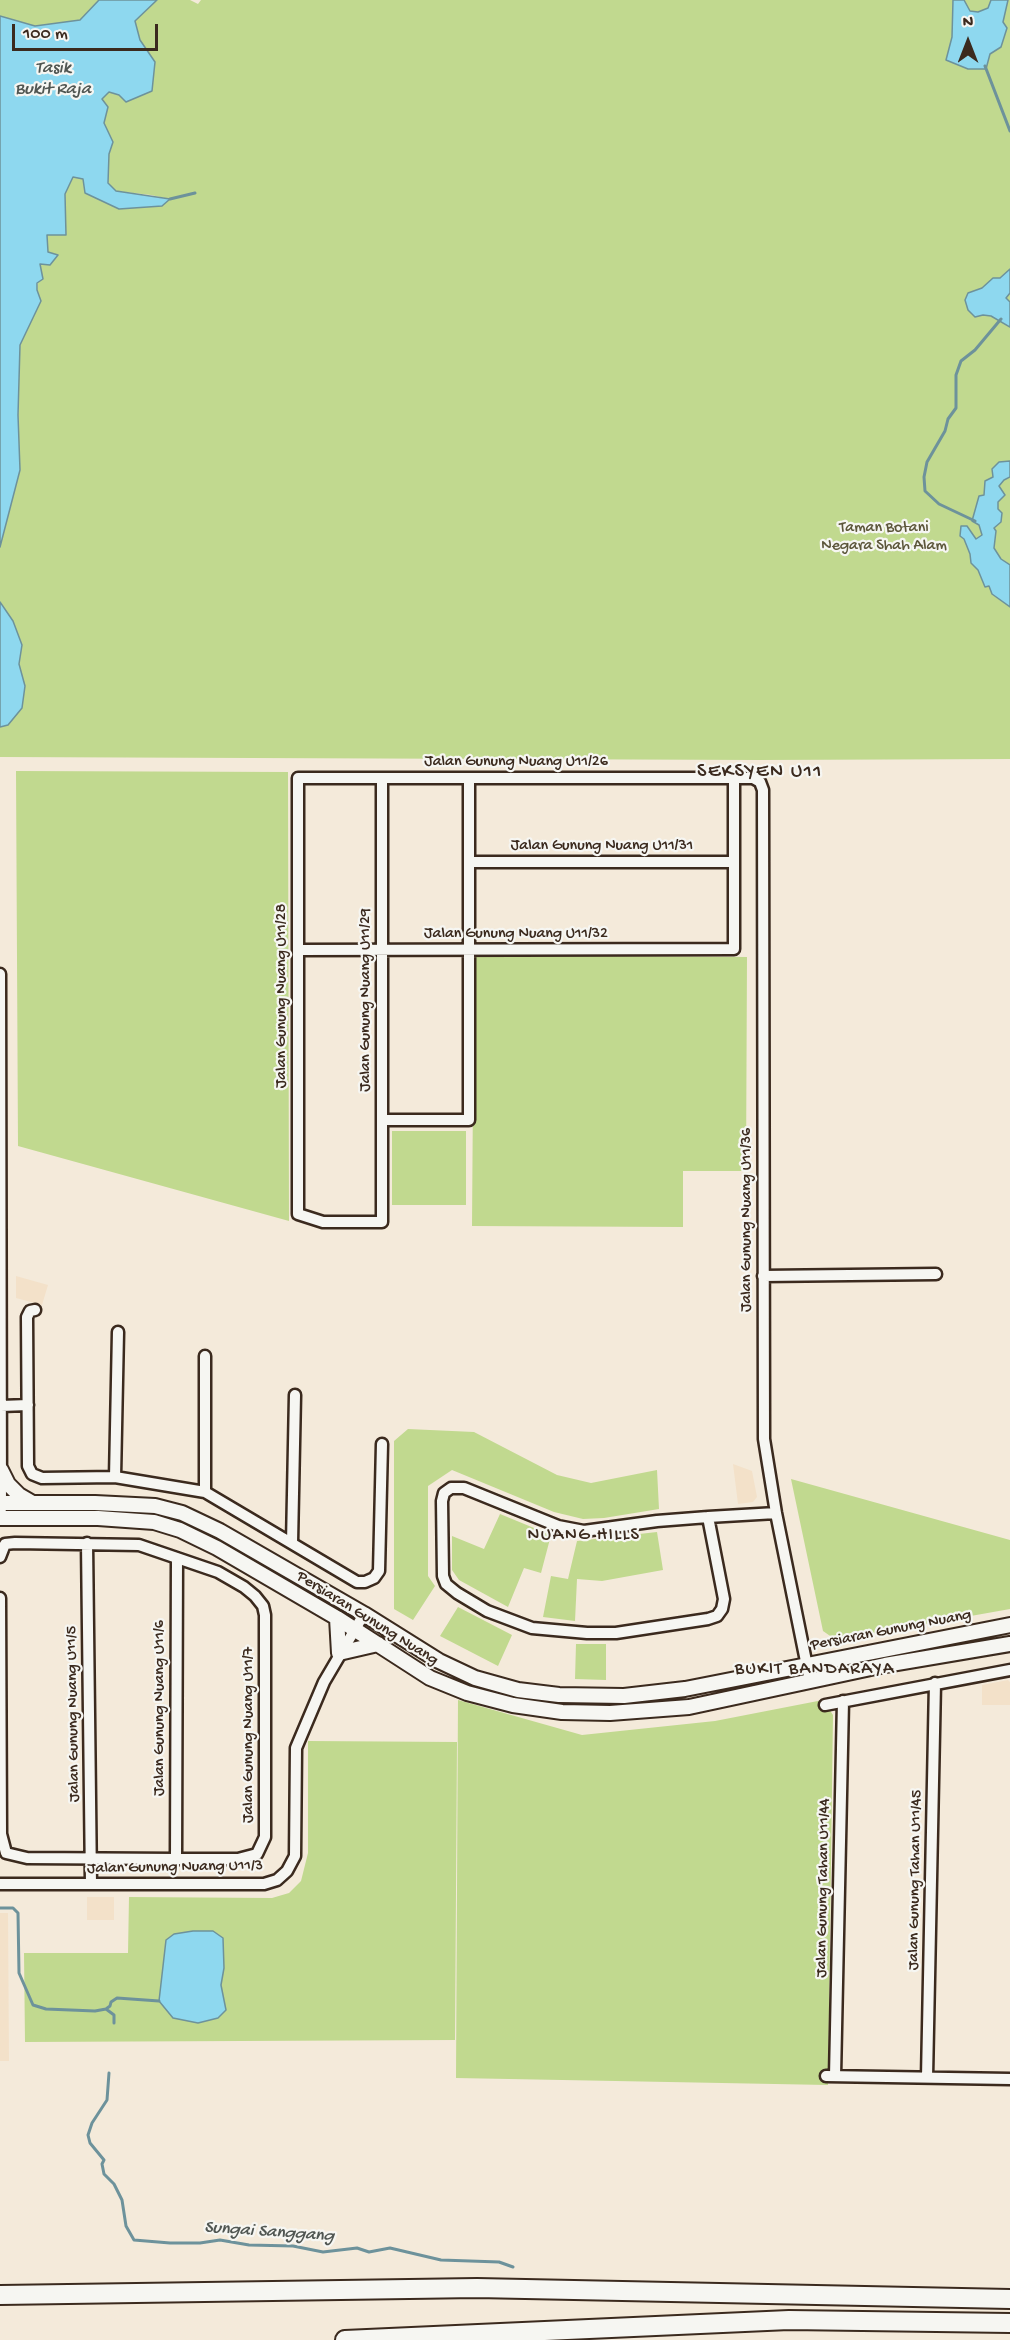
<!DOCTYPE html>
<html>
<head>
<meta charset="utf-8">
<style>
  body { margin:0 }
  #map { position:relative; width:1010px; height:2340px; overflow:hidden; background:#f4eada; font-family:"Gochi Hand",sans-serif }
  canvas { display:block }
  .north { position:absolute; left:938px; top:12px; width:60px; height:60px; -webkit-text-stroke:4px #f6f6f2; paint-order:stroke; rotate:0deg; font-size:16px; font-weight:700; line-height:24px; text-align:center; color:#3b2a1e }
  .north::after { content:''; display:block; margin:auto; width:21px; height:27px; background:#3b2a1e; clip-path:polygon(50% 0,100% 100%,50% 72%,0 100%) }
  .scale { position:absolute; left:12px; top:24px; width:146px; height:27px; box-sizing:border-box; border:3px solid #3b2a1e; border-top:0; padding-left:8px; font-size:18px; line-height:21px; white-space:nowrap; color:#3b2a1e; -webkit-text-stroke:4px #f6f6f2; paint-order:stroke }
</style>
</head>
<body>
<div id="map">
<canvas width="1010" height="2340"></canvas>
<div class="north">N</div>
<div class="scale">100 m</div>
</div>
<script>
const c = document.querySelector('canvas').getContext('2d');
c.lineJoin = 'round';
function fill(path, color) { c.fillStyle = color; c.fill(path, 'evenodd'); }
const poly = rows => new Path2D(rows.map(r => 'M' + r).join(''));
function strokePath(path, color, width, dash) { c.strokeStyle = color; c.lineWidth = width; c.lineCap = dash ? 'butt' : 'round'; c.setLineDash(dash || []); c.stroke(path); }
function write(font, color, halo, rows, align = 'center') {
  c.font = font + ' "Gochi Hand",sans-serif'; c.lineWidth = 4.5; c.setLineDash([]); c.textBaseline = 'middle'; c.strokeStyle = halo; c.fillStyle = color; for (const [text, x, y, turn = 0] of rows) {
    c.save(); c.translate(x, y); c.rotate((+turn || 0) * Math.PI / 180); c.textAlign = isNaN(turn) ? turn : align; if (halo) c.strokeText(text, 0, 0); c.fillText(text, 0, 0); c.restore();
  }
}
fill(poly([
  [16,1276,48,1285,42,1305,16,1298],
  [733,1464,752,1471,757,1497,753,1502,738,1504],
  [1008,1680,1010,1682,1010,1705,982,1705,982,1685],
  [87,1897,114,1897,114,1920,87,1920],
  [0,1913,8,1913,9,2061,0,2061]
]), '#f3e1c9');
fill(poly([
  [0,0,99,0,80,20,35,26,0,16],
  [157,0,190,0,198,4,201,0,1010,0,1010,759,759,760,0,757,0,727,8,725,25,686,19,664,22,645,13,621,0,602,0,547,20,470,18,415,20,345,41,301,37,291,40,263,58,255,48,252,47,235,66,234,65,194,73,176,83,178,85,193,169,199,151,195,115,191,108,182,109,154,113,142,104,123,108,107,101,99,109,92,119,95,155,62,140,40,135,21],
  [16,771,288,772,289,1221,18,1146],
  [474,955,747,957,746,1171,683,1171,683,1227,472,1226],
  [392,1131,466,1131,466,1205,392,1205],
  [408,1429,474,1432,557,1475,591,1483,657,1470,659,1509,604,1518,583,1519,554,1512,452,1470,428,1486,428,1576,435,1586,413,1620,394,1609,394,1441],
  [791,1479,1010,1540,1010,1609,836,1640,823,1631],
  [500,1514,551,1535,541,1573,524,1568,508,1607,459,1580,452,1570,452,1536,484,1549],
  [657,1532,663,1570,602,1581,577,1579,575,1621,543,1617,551,1576,568,1579,577,1541],
  [458,1607,512,1635,498,1666,440,1636],
  [576,1644,606,1644,606,1680,575,1679],
  [458,1700,582,1735,715,1721,823,1700,833,1715,828,2085,456,2078],
  [308,1741,457,1742,455,2040,25,2042,24,1953,128,1953,129,1897,272,1898,289,1893,301,1881,308,1853]
]), '#c1d98f');
const water = poly([
  [99,0,157,0,135,21,140,40,155,62,152,91,126,102,119,95,109,92,102,99,108,107,104,123,113,142,109,154,108,183,116,191,170,199,162,206,119,209,85,193,83,179,73,177,65,194,66,235,47,235,48,252,58,255,50,265,40,264,43,279,37,283,37,290,41,301,20,345,18,415,20,470,0,547,0,16,35,26,80,20,99,0],
  [953,0,964,0,970,11,978,12,988,8,991,0,1008,0,1003,22,1007,28,1001,47,990,54,986,69,968,69,946,60,952,37,953,0],
  [1010,269,1010,293,1006,298,1010,302,1010,327,991,316,983,315,975,317,968,310,965,300,968,293,982,288,993,278,1000,278,1010,269],
  [1010,461,1010,477,1004,480,999,486,1005,495,998,502,998,509,1002,513,1001,522,994,528,996,531,994,548,1001,559,1010,565,1010,607,992,594,989,586,985,587,978,570,971,563,970,554,964,539,960,536,961,526,967,526,976,539,982,535,979,525,972,521,979,496,984,495,985,481,993,477,992,469,999,462,1010,461],
  [0,602,13,621,22,645,19,664,25,686,22,708,8,725,0,727,0,602],
  [193,1931,213,1931,223,1938,224,1968,221,1985,226,2010,218,2018,198,2023,173,2018,159,2001,166,1940,174,1934,193,1931]
]);
fill(water, '#8ed8ef');
strokePath(water, '#6d929b', 1.5);
strokePath(poly([
  [985,66,1010,131],
  [170,199,195,193],
  [975,521,939,504,925,491,924,477,927,462,945,431,948,419,956,408,956,375,961,361,975,350,1001,319],
  [0,1908,13,1908,18,1913,19,1973,33,2005,46,2009,95,2011,106,2009,114,2015,114,2023],
  [106,2009,110,2006,111,2002,117,1998,159,2001],
  [109,2073,107,2100,92,2123,88,2135,90,2143,104,2160,102,2164,104,2174,114,2184,122,2200,126,2226,134,2240,170,2243,200,2243,220,2240,249,2245,293,2246,323,2252,357,2248,369,2252,390,2248,441,2260,499,2262,513,2267]
]), '#6d929b', 3);
const street = poly([
  [382,778,382,1222,323,1222,298,1214,298,778,753,778,760,782,763,790,764,1439,776,1513,810,1681],
  [469,862,734,862],
  [298,950,734,949,734,778],
  [0,974,1,1509],
  [382,1120,469,1120,469,778],
  [763,1276,936,1274],
  [35,1310,30,1311,27,1317,28,1466,32,1474,42,1478,115,1477,205,1492,357,1582,365,1582,374,1578,379,1571,382,1444],
  [1,1406,28,1405],
  [115,1477,118,1332],
  [205,1492,205,1356],
  [708,1517,724,1599,722,1609,717,1616,708,1619,616,1633,587,1633,532,1628,487,1611,457,1593,446,1584,443,1576,442,1501,444,1493,451,1488,464,1488,558,1526,584,1531,657,1521,708,1517,776,1513],
  [87,1543,91,1884],
  [292,1543,295,1395],
  [0,1557,5,1544,15,1543,139,1545,218,1572,244,1587,255,1596,263,1606,265,1615,265,1837,257,1854,238,1859,176,1859,27,1858,6,1853,1,1834,0,1598],
  [825,1705,1010,1670],
  [176,1859,177,1558],
  [0,1884,264,1884,277,1880,287,1871,295,1856,296,1748,324,1682,364,1614],
  [826,2076,1010,2079],
  [835,2076,843,1701],
  [927,2077,935,1683]
]);
const secondary = poly([
  [1,1470,8,1484,19,1495,31,1502],
  [0,1503,95,1503,155,1506,182,1513,220,1531,364,1614,439,1661,475,1678,518,1690,559,1695,624,1696,685,1689,1010,1625],
  [0,1518,98,1518,154,1522,180,1530,217,1548,337,1618,430,1678,467,1693,513,1705,562,1712,610,1713,689,1707,885,1665,1010,1644],
  [337,1618,339,1653,378,1644]
]);
const highway = poly([
  [0,2295,477,2288,1010,2299],
  [345,2340,789,2320,1010,2323]
]);
strokePath(street, '#3b2a1e', 15);
strokePath(secondary, '#3b2a1e', 18);
strokePath(highway, '#3b2a1e', 22);
strokePath(street, '#f6f6f2', 10);
strokePath(secondary, '#f6f6f2', 14);
strokePath(highway, '#f6f6f2', 18);
write('16px', '#5c563a', '#f6f6f2', [
  ["Taman Botani",884,529],
  ["Negara Shah Alam",884,547]
]);
write('16px', '#3b2a1e', '#f6f6f2', [
  ["Jalan Gunung Nuang U11/26",516,763],
  ["Jalan Gunung Nuang U11/31",602,847],
  ["Jalan Gunung Nuang U11/32",516,935],
  ["Jalan Gunung Nuang U11/28",283,996,-90],
  ["Jalan Gunung Nuang U11/29",367,1000,-90],
  ["Jalan Gunung Nuang U11/36",748,1220,-90],
  ["Persiaran Gunung Nuang",367,1619,32],
  ["Persiaran Gunung Nuang",891,1631,-11],
  ["Jalan Gunung Nuang U11/6",161,1708,-90],
  ["Jalan Gunung Nuang U11/5",74,1714,-91],
  ["Jalan Gunung Nuang U11/7",250,1735,-90],
  ["Jalan Gunung Nuang U11/3",175,1868,-1],
  ["Jalan Gunung Tahan U11/45",916,1880,-89],
  ["Jalan Gunung Tahan U11/44",824,1888,-89]
]);
write('italic 18px', '#505652', '#f6f6f2', [
  ["Tasik",53,69],
  ["Bukit Raja",53,90],
  ["Sungai Sanggang",269,2233,4]
]);
c.letterSpacing = '1.5px';
write('18px', '#3b2a1e', '#f6f6f2', [
  ["NUANG HILLS",584,1536],
  ["BUKIT BANDARAYA",815,1670]
]);
c.letterSpacing = '0px';
c.letterSpacing = '1.5px';
write('20px', '#3b2a1e', '#f6f6f2', [
  ["SEKSYEN U11",760,773]
]);
c.letterSpacing = '0px';
</script>
</body>
</html>
